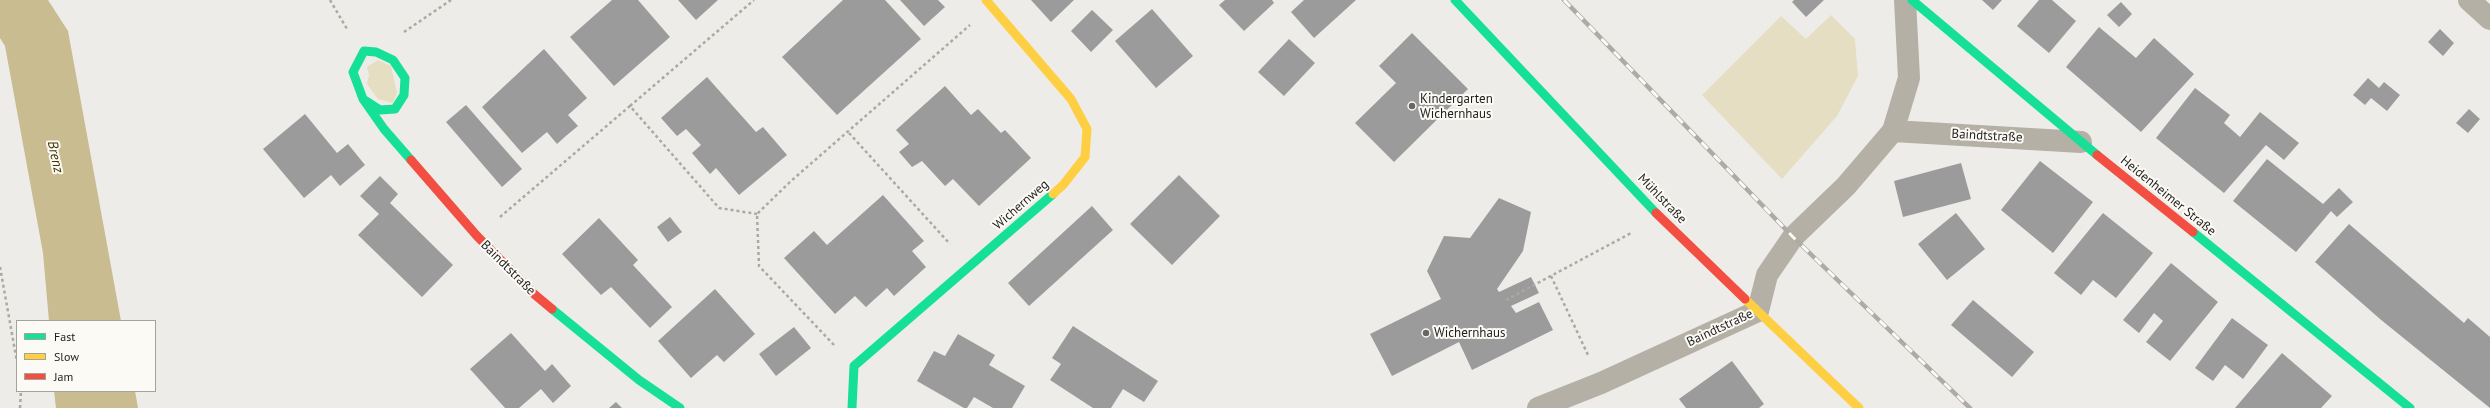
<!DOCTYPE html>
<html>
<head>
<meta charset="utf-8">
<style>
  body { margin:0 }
  #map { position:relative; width:2490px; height:408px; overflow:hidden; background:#edece9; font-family:"PT Sans",sans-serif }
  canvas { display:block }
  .legend { position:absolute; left:16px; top:320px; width:140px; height:72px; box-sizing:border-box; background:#fcfaf5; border:1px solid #a4a29f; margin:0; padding:5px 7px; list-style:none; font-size:12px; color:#201f1e }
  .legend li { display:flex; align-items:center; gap:8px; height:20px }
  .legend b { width:20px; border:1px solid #a4a29f }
</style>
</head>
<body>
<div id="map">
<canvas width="2490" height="408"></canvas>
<ul class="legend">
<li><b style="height:5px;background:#16e098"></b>Fast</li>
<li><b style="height:5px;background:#ffcf43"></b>Slow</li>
<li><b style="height:5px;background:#f24e42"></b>Jam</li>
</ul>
</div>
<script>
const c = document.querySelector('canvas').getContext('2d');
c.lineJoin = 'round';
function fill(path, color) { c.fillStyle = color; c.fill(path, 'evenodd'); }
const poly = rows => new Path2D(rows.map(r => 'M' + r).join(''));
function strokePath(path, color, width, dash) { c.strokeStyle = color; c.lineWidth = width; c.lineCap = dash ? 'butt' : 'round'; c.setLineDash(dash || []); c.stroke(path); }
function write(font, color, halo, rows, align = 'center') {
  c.font = font + ' "PT Sans",sans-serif'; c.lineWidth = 4; c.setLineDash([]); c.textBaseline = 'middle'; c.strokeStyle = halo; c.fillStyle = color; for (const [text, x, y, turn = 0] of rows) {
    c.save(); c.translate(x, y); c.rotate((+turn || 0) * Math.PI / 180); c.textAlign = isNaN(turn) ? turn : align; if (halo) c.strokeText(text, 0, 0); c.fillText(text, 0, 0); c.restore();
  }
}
fill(poly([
  [1831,15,1855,39,1858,76,1837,116,1782,179,1702,95,1781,16,1806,39],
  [378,60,391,66,397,93,393,103,378,99,367,84,369,75,367,67]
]), '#e6dec2');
fill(poly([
  [0,0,48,0,68,31,121,321,49,321,43,253,5,46,0,38],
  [54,391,135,391,138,408,56,408]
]), '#c9bc90');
fill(poly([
  [612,0,638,0,670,37,614,86,570,37],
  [678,0,718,0,696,20],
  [843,0,885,0,921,39,837,115,782,57],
  [900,0,938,0,945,7,924,26],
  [1031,0,1074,0,1051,22],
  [1225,0,1272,0,1274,3,1244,31,1219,5],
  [1304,0,1356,0,1314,38,1291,12],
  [1794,0,1824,0,1806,17,1792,2],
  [1982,0,2002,0,1993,10],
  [2039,0,2052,0,2076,21,2049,53,2017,26],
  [2121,2,2132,14,2119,27,2107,15],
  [1152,9,1193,56,1156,88,1115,41],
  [1092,10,1113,30,1091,52,1071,31],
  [2099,27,2136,58,2154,38,2194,74,2141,132,2066,67],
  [2440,29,2454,43,2443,56,2428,42],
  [1412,33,1468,89,1394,162,1355,123,1396,83,1379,66],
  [1289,39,1315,63,1284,96,1258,72],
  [544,49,587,98,568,115,578,126,567,135,557,144,547,132,522,153,482,107],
  [707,77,756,132,763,127,787,155,739,195,716,168,710,174,692,153,701,145,686,129,677,136,661,118],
  [2368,78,2379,88,2384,82,2400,95,2387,111,2371,98,2365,105,2353,95],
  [945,86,971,115,978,109,1001,133,1005,130,1031,158,979,206,953,179,945,186,922,161,912,167,899,152,909,144,896,130],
  [2195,88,2230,115,2224,123,2240,137,2260,112,2299,143,2284,160,2266,145,2224,193,2156,138],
  [466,105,522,169,502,187,446,122],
  [2469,109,2480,119,2468,133,2456,123],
  [305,114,337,153,348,144,365,165,340,186,331,175,304,198,263,149],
  [2267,159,2323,204,2339,188,2353,202,2337,217,2331,211,2296,252,2233,201],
  [2040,161,2093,202,2053,253,2001,210],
  [1961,163,1971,199,1903,217,1894,181],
  [1179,175,1220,216,1172,265,1130,224],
  [380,176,398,194,390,203,453,265,422,297,358,235,379,214,360,196],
  [883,195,924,241,912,251,926,267,894,296,887,288,866,307,855,296,835,314,784,258,814,231,827,245],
  [1499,198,1531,212,1523,251,1497,289,1499,292,1531,277,1539,293,1511,306,1516,313,1539,302,1553,330,1472,370,1459,342,1392,376,1370,334,1441,299,1427,271,1444,236,1470,238],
  [1092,206,1113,230,1029,306,1008,283],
  [1956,213,1985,249,1947,280,1918,244],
  [2103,213,2153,253,2116,298,2093,280,2081,295,2054,273],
  [670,217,682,232,668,242,657,227],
  [599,218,638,260,633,265,672,307,650,328,611,287,601,295,562,254],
  [2349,224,2464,323,2468,318,2490,337,2490,408,2380,319,2315,262],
  [2171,263,2218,302,2170,361,2146,342,2163,321,2154,313,2139,333,2123,320],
  [715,289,755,334,724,362,717,355,691,378,658,341],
  [1973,300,2034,352,2012,377,1951,325],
  [2232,318,2268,345,2243,379,2225,365,2213,381,2195,368],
  [1073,326,1158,381,1144,402,1123,389,1111,408,1093,408,1050,380,1061,364,1052,358],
  [794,327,811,348,776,376,759,354],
  [511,333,545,371,552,364,571,386,553,403,541,389,519,408,505,408,470,369],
  [958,334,995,355,989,365,1025,386,1012,408,993,408,974,397,967,408,964,408,917,381,934,351,945,356],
  [2282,353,2332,396,2321,408,2235,408],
  [1732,361,1764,404,1759,408,1686,408,1679,399],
  [616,402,622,408,609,408]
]), '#9a9b9a');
strokePath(poly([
  [330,0,347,29],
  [404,32,451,0],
  [630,106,754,0],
  [849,133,950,244],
  [500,217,630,106,719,208,757,214],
  [0,267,17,362],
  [1551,276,1588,355],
  [1506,300,1633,232],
  [834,345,759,266,757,214,791,181,970,25],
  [20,408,21,391]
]), '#aca9a1', 2.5, [3, 3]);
strokePath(poly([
  [2469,0,2490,19],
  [1893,131,2081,142],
  [1538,408,1601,383,1758,311,1767,275,1793,237,1846,186,1893,131,1909,78,1905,0]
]), '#b5b0a6', 22);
strokePath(poly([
  [1455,0,1656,213],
  [1912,0,2097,155],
  [363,99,380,110,395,109,404,95,405,78,393,60,376,52,364,51,353,72,363,99,384,129,411,160],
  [2193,232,2410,408],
  [552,309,639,380,680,408],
  [852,408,854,366,1053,194]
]), '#16e098', 9);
strokePath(poly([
  [986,0,1071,99,1087,129,1085,157,1063,185,1053,194],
  [1745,299,1859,408]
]), '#ffcf43', 9);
strokePath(poly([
  [2097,155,2193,232],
  [411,160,477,236,534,294,552,309],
  [1656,213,1745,299]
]), '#f24e42', 9);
const rail = poly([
  [1564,0,1793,237,1970,408]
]);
strokePath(rail, '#adaba4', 4.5);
strokePath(rail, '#fcfaf5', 3, [9]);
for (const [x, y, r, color] of [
  [1412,106,4,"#686765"],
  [1426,333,4,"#686765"]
]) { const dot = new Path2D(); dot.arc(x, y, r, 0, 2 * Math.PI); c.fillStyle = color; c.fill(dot); strokePath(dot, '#fcfaf5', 1.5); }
write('13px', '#201f1e', '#fcfaf5', [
  ["Kindergarten",1420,99],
  ["Wichernhaus",1420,114],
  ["Wichernhaus",1434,333]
], 'left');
write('13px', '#201f1e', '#fcfaf5', [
  ["Baindtstraße",1987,136,3],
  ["Heidenheimer Straße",2168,196,39],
  ["Mühlstraße",1662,199,46],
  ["Wichernweg",1021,205,-41],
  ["Baindtstraße",508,268,45],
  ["Baindtstraße",1720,328,-25]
]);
write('italic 14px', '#433601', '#fcfaf5', [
  ["Brenz",55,157,78]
]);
</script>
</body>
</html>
